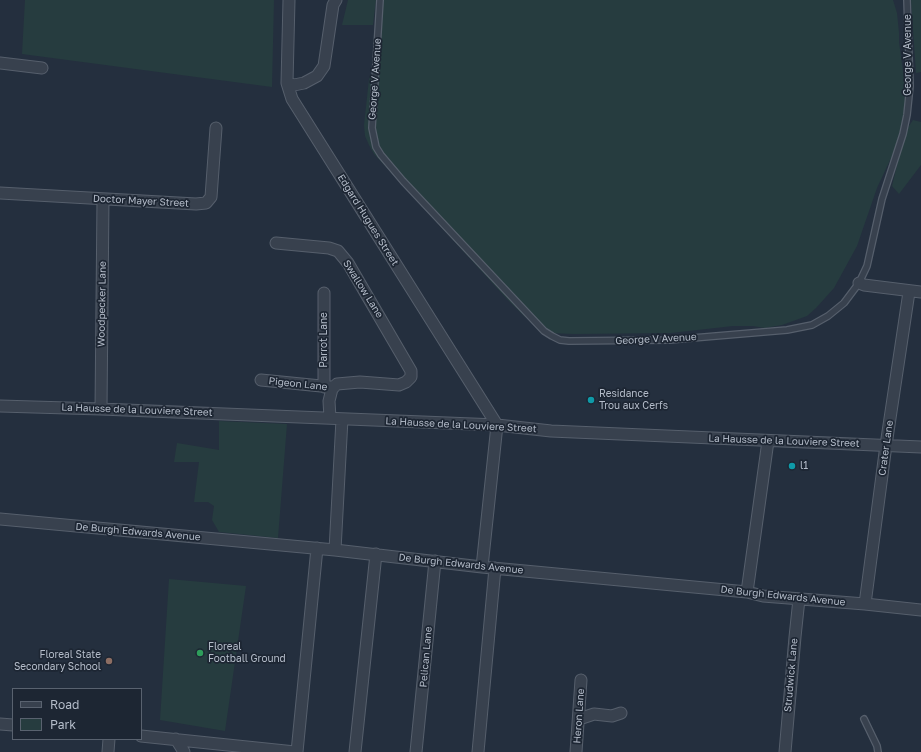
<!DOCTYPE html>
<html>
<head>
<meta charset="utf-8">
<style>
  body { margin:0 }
  #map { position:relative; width:921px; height:752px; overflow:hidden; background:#242f3e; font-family:"Golos Text",sans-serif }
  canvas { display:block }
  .legend { position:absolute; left:12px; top:688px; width:130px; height:52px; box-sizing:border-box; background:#1d2633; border:1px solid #59626f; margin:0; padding:5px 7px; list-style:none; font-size:12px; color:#b4bcc9 }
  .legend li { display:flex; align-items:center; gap:8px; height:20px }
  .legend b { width:20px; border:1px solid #59626f }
</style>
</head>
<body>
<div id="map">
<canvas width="921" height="752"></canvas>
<ul class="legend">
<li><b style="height:5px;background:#38414e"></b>Road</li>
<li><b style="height:11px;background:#263c3f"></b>Park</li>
</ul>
</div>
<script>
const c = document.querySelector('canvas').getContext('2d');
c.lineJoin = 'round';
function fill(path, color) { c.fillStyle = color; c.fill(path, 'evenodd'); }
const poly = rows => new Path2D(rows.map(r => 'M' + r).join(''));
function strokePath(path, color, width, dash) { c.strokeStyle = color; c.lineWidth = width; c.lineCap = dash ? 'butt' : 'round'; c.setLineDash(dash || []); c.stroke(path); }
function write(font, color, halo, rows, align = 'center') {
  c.font = font + ' "Golos Text",sans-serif'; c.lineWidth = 3.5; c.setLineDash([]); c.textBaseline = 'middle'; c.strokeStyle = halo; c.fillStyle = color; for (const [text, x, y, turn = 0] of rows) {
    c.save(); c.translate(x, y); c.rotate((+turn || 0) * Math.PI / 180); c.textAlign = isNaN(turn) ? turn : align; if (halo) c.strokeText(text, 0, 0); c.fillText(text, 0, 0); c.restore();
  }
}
fill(poly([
  [25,0,274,0,272,87,22,54],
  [348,0,376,0,373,25,342,25],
  [381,0,893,0,897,13,899,33,899,42,906,93,906,111,897,145,877,188,857,246,834,288,816,308,807,316,782,325,765,328,753,326,733,326,671,333,574,334,549,333,543,331,524,316,507,299,386,167,374,154,369,145,365,136,364,125,369,79,377,65,379,60,373,46],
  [911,0,921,0,921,72,916,73],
  [913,120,921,122,921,165,899,194,892,186,905,132],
  [219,421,287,424,278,538,219,532,212,520,214,506,208,502,194,502,199,462,174,462,177,443,219,450],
  [169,579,246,586,225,731,160,720]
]), '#263c3f');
const lane = poly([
  [380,0,372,128,376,147,381,155,403,181,544,331,552,336,560,340,569,341,669,340,787,330,812,325,828,316,844,303,859,283,867,266,882,199,903,134,907,115,910,86,907,0],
  [864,719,877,746,878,752]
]);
const street = poly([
  [289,0,287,83,292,99,497,425,482,567],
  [0,63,42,68],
  [287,83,294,85,304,83,317,76,324,66,333,5,336,0],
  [0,193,196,204,206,203,211,197,216,128],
  [276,243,329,248,338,251,348,263,411,371,411,377,406,382,399,385,360,382,337,384,332,389,329,401,330,418],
  [859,283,864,285,921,292],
  [261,380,331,387],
  [324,387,324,293],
  [0,406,101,409,497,425,551,431,921,447],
  [101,409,103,199],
  [0,519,335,550,482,567,747,592,763,596,865,604,921,610],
  [335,550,342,419],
  [747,592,768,441],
  [865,604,886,445,909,292],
  [579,719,594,714,612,716,621,713],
  [0,724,13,725],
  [141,736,295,752],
  [176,739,184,752],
  [108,752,109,739],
  [297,752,317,548],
  [355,752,376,554],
  [416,752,435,561],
  [478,752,495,568],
  [576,752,581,680],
  [785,752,795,637,799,599]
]);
strokePath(lane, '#565f6c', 8);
strokePath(street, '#565f6c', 13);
strokePath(lane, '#38414e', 5.5);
strokePath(street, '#38414e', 11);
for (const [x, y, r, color] of [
  [591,400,4,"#0f9aa8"],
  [792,466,4,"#0f9aa8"],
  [200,653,4,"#2e9e5b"],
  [109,661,4,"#8d6e63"]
]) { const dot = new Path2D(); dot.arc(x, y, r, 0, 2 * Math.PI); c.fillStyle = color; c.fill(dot); strokePath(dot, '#1d2633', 1.5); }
write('10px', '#b4bcc9', '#1d2633', [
  ["George V Avenue",908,55,-90],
  ["George V Avenue",375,79,-86],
  ["Doctor Mayer Street",141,201,3],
  ["Edgard Hugues Street",368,220,58],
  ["Swallow Lane",363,289,58],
  ["Woodpecker Lane",102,304,-89],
  ["George V Avenue",656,339,-3],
  ["Parrot Lane",324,340,-90],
  ["Pigeon Lane",298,384,6],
  ["La Hausse de la Louviere Street",137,410,2],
  ["La Hausse de la Louviere Street",461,425,3],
  ["La Hausse de la Louviere Street",784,441,2],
  ["Crater Lane",886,448,-82],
  ["De Burgh Edwards Avenue",138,532,5],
  ["De Burgh Edwards Avenue",461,564,6],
  ["De Burgh Edwards Avenue",783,596,6],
  ["Pelican Lane",426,657,-85],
  ["Strudwick Lane",791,675,-85],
  ["Heron Lane",579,716,-86]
]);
write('10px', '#b4bcc9', '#1d2633', [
  ["Residance",599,394],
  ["Trou aux Cerfs",599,406],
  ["l1",800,466],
  ["Floreal",208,647],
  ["Football Ground",208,659],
  ["Floreal State",101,655,"right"],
  ["Secondary School",101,667,"right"]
], 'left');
</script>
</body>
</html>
